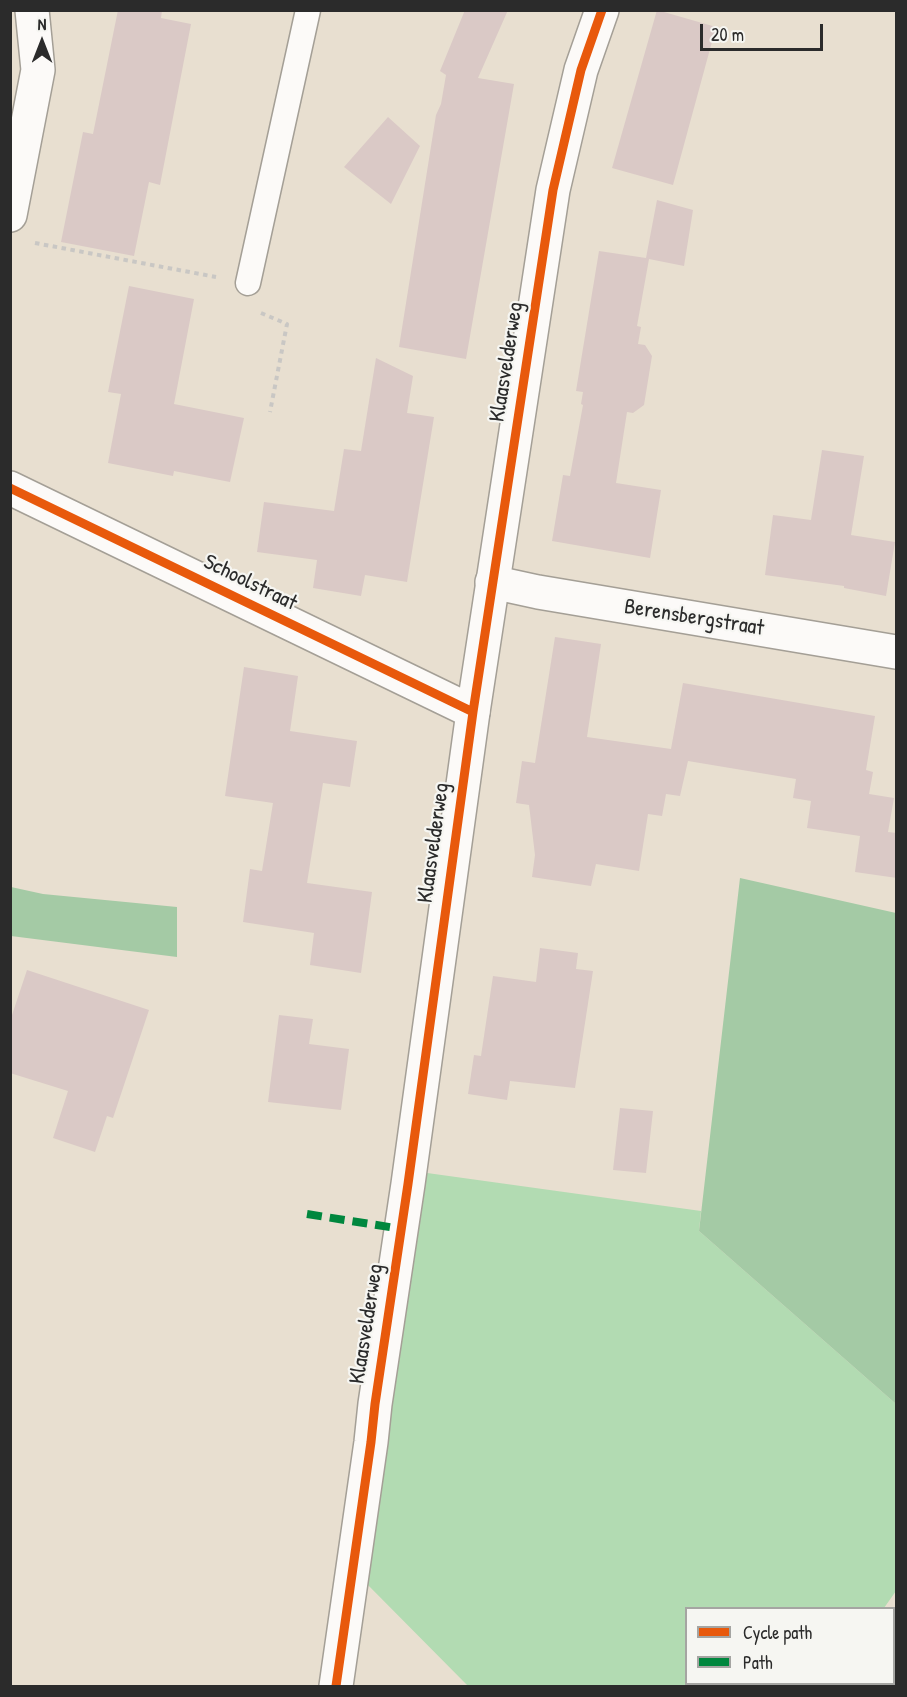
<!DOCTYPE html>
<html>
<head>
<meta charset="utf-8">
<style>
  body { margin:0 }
  #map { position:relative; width:907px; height:1697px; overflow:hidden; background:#e8dfd0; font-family:"Patrick Hand",sans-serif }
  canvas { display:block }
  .frame { position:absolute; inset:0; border:12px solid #2b2b2b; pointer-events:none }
  .legend { position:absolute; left:685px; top:1607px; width:210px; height:78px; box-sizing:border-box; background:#f6f6f2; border:2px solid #a5a5a2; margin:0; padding:8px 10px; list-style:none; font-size:18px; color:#2b2b2b }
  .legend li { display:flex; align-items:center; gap:12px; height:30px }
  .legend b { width:30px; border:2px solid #a5a5a2 }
  .north { position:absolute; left:12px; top:12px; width:60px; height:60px; -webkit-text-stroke:4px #f6f6f2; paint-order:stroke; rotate:0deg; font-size:16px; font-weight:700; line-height:24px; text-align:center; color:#2b2b2b }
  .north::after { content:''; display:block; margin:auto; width:21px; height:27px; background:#2b2b2b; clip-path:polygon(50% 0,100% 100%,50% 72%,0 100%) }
  .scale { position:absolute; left:700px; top:24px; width:123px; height:27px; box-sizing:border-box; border:3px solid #2b2b2b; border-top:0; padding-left:8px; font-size:18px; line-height:21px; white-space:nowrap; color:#2b2b2b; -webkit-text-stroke:4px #f6f6f2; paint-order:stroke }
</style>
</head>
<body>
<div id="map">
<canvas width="907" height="1697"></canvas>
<div class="frame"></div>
<ul class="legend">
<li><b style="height:8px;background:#e8590c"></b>Cycle path</li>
<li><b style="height:8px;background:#00873e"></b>Path</li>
</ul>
<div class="north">N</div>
<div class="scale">20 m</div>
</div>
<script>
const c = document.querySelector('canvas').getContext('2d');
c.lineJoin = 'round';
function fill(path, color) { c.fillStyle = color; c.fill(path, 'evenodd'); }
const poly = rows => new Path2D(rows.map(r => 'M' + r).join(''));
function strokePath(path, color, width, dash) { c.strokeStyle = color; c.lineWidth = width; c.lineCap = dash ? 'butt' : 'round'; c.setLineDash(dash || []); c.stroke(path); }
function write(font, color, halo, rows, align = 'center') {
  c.font = font + ' "Patrick Hand",sans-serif'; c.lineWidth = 4.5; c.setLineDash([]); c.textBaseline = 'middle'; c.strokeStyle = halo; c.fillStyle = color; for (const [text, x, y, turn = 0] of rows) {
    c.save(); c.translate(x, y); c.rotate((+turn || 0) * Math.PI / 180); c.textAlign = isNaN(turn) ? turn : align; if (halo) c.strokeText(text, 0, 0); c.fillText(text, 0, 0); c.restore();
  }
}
fill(poly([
  [420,1172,701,1211,699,1231,896,1404,896,1591,884,1608,686,1608,686,1684,828,1684,826,1686,468,1686,362,1579]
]), '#b2dbb2');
fill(poly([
  [740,878,896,913,896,1404,699,1231],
  [11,887,43,894,177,907,177,957,11,936]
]), '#a4caa5');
fill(poly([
  [118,10,162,10,161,18,191,24,160,185,149,182,134,256,61,242,83,132,93,134],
  [465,10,508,10,478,78,514,84,466,359,399,347,436,115,441,104,446,75,440,71],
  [657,10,716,27,673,185,612,168],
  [388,117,420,146,391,204,344,167],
  [657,200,693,210,684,266,649,259,637,326,641,327,638,344,645,345,652,356,644,405,633,413,627,412,616,483,661,490,650,558,552,541,563,475,570,476,583,405,581,404,583,392,576,391,599,251,646,258],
  [129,286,194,299,174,404,244,418,230,482,174,471,173,476,108,463,121,394,108,392],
  [376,358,413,376,407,413,434,417,407,582,365,575,361,596,313,588,317,560,257,552,264,502,334,511,344,449,361,451],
  [822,450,864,456,851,535,895,542,886,596,844,588,844,586,765,575,773,515,811,520],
  [555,637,601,644,587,737,671,749,683,683,875,716,866,770,873,772,869,794,894,798,888,832,897,833,897,878,855,872,860,836,807,828,811,801,793,798,796,779,688,761,680,796,666,794,662,816,648,814,639,871,596,864,591,886,532,877,535,855,529,805,516,803,522,761,535,763],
  [244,667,298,676,290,731,357,741,350,787,323,783,307,883,372,892,361,973,310,965,314,933,243,922,250,869,262,871,273,803,225,796],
  [540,948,578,953,576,969,593,971,575,1088,510,1081,507,1100,468,1094,474,1055,481,1056,493,976,536,982],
  [27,970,149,1010,113,1118,107,1116,95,1152,53,1138,68,1091,10,1073,10,1021],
  [279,1015,313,1019,309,1044,349,1049,341,1110,268,1102],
  [620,1108,653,1111,646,1173,613,1170]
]), '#dac9c6');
const service = poly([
  [248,283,308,10]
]);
const minor = poly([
  [10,215,38,70,32,10],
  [10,488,473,712],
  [492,582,538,592,896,652]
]);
const tertiary = poly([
  [336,1686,371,1442,375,1404,408,1184,473,712,553,190,581,70,602,10]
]);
strokePath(service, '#a49f96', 27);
strokePath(minor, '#a49f96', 36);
strokePath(tertiary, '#a49f96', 36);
strokePath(poly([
  [35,243,216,277],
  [261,313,287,324,270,412]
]), '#c9c7c4', 4, [4.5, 4.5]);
strokePath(service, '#fcfaf8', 24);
strokePath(minor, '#fcfaf8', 33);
strokePath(tertiary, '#fcfaf8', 33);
strokePath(poly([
  [307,1214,402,1229]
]), '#00873e', 8, [15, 8]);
strokePath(poly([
  [10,488,473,712],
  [336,1686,371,1442,375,1404,408,1184,473,712,553,190,581,70,602,10]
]), '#e8590c', 9);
write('22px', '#2b2b2b', '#f6f6f2', [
  ["Klaasvelderweg",507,362,-81],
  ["Schoolstraat",250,583,26],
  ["Berensbergstraat",694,618,9],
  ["Klaasvelderweg",434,843,-82],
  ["Klaasvelderweg",367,1324,-81]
]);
</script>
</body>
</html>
